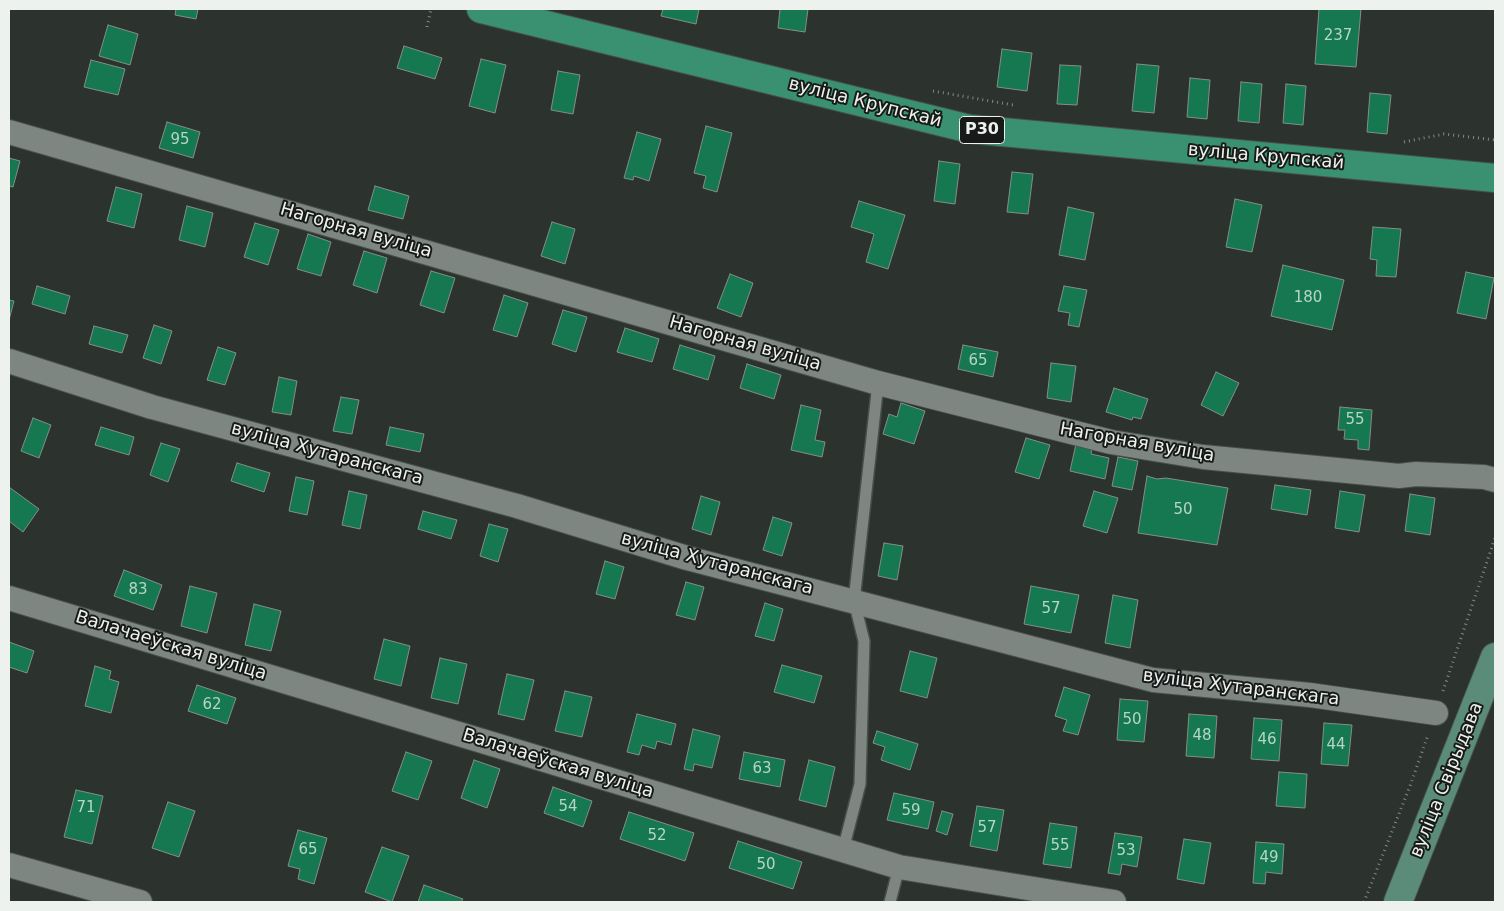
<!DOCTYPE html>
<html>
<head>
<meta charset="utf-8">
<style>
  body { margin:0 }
  #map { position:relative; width:1504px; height:911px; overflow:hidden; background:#2c332f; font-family:"DejaVu Sans",sans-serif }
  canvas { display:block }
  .frame { position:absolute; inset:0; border:10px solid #edf2ef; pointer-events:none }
</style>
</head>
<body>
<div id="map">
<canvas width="1504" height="911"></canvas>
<div class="frame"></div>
</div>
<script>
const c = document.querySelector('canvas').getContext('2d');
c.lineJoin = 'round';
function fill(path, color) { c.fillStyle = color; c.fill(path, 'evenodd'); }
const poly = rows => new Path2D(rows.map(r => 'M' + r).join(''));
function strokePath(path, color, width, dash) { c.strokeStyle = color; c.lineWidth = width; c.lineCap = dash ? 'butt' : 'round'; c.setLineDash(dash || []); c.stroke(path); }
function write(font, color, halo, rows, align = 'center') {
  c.font = font + ' "DejaVu Sans",sans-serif'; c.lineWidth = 4; c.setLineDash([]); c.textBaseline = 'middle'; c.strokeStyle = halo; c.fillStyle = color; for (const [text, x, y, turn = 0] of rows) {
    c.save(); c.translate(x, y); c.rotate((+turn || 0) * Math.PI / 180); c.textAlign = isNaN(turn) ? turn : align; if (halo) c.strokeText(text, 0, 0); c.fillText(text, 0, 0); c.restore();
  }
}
const building = poly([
  [176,9,198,9,196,19,175,15,176,9],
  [663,9,699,9,696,24,661,16,663,9],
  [780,9,808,9,805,32,778,28,780,9],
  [1319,9,1361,9,1356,67,1315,64,1319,9],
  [108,25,138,34,130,65,99,56,108,25],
  [404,46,442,58,435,79,397,68,404,46],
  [1002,49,1032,53,1027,91,997,87,1002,49],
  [481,59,506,65,495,113,469,106,481,59],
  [91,60,125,69,118,95,84,87,91,60],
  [1137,64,1159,66,1154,113,1132,111,1137,64],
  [1060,65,1081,66,1077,105,1057,104,1060,65],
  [558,71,580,75,573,114,551,110,558,71],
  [1190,78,1210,80,1207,119,1187,117,1190,78],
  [1241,82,1262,84,1259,123,1238,121,1241,82],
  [1286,84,1306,86,1303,125,1283,123,1286,84],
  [1370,93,1391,95,1387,134,1367,132,1370,93],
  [167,122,200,132,193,158,159,148,167,122],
  [706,126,732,133,717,192,703,188,706,176,694,173,706,126],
  [637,132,661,139,649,181,634,176,633,180,624,178,637,132],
  [9,158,20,161,13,187,9,186,9,158],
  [939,161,960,164,955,204,934,201,939,161],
  [1012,172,1033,174,1028,214,1007,212,1012,172],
  [375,186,409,196,403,219,368,210,375,186],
  [116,187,142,194,134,228,107,221,116,187],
  [1235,199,1262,205,1252,252,1226,247,1235,199],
  [859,201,905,215,888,269,866,262,874,234,851,227,859,201],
  [187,206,213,213,205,247,179,240,187,206],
  [1068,207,1094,213,1085,260,1059,255,1068,207],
  [552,222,575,229,565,264,541,256,552,222],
  [255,223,279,230,268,265,244,257,255,223],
  [1373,227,1401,229,1396,277,1376,276,1377,260,1370,259,1373,227],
  [308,234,331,242,321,276,297,269,308,234],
  [364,251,387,258,377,293,353,285,364,251],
  [1283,265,1344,280,1332,330,1271,316,1283,265],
  [431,271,455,278,444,313,420,305,431,271],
  [1466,272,1494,278,1486,319,1457,313,1466,272],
  [730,274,753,283,741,317,717,308,730,274],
  [37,286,70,296,65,314,32,304,37,286],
  [1064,286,1087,290,1079,327,1068,325,1070,313,1058,311,1064,286],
  [504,295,528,303,517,337,493,330,504,295],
  [9,300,14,301,9,320,9,300],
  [563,310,587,317,576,352,552,344,563,310],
  [154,325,172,331,161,364,143,358,154,325],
  [94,326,128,335,122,353,89,344,94,326],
  [625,328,659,339,652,362,617,352,625,328],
  [680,345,715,356,708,380,673,369,680,345],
  [963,345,998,352,993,377,958,369,963,345],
  [218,347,236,353,225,385,207,380,218,347],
  [1051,363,1076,366,1071,402,1047,398,1051,363],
  [747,364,781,375,774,399,740,388,747,364],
  [1216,372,1239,383,1223,416,1201,405,1216,372],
  [279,377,297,381,291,415,272,412,279,377],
  [1114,388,1148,399,1141,419,1133,417,1132,420,1106,412,1114,388],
  [341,397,359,400,352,434,333,431,341,397],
  [901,403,925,411,914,444,883,434,889,414,897,417,901,403],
  [801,405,821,410,815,440,825,442,822,457,791,450,801,405],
  [1340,407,1372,410,1369,450,1358,449,1358,440,1344,439,1345,430,1338,430,1340,407],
  [33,418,51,425,39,458,21,451,33,418],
  [101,427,134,437,129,455,95,445,101,427],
  [390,427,424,434,420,452,386,445,390,427],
  [1026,438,1050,445,1039,479,1015,472,1026,438],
  [161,443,180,449,168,482,150,475,161,443],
  [1076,444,1092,448,1091,454,1109,458,1105,479,1070,471,1076,444],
  [1118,457,1138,461,1132,490,1112,486,1118,457],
  [237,463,270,473,264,492,231,481,237,463],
  [1147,476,1157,479,1166,478,1228,488,1217,545,1138,533,1147,476],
  [296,477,314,481,307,515,289,511,296,477],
  [1275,485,1311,490,1307,515,1271,509,1275,485],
  [9,487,39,509,23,532,9,521,9,487],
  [349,491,367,495,360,529,342,525,349,491],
  [1094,491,1118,498,1107,533,1083,526,1094,491],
  [1340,491,1365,495,1359,532,1335,528,1340,491],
  [1410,494,1435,498,1430,535,1405,531,1410,494],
  [701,496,720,502,711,535,692,529,701,496],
  [423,511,457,520,451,539,418,529,423,511],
  [773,517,792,523,782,556,763,550,773,517],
  [489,524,508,529,498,562,480,556,489,524],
  [884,543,903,546,897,580,878,576,884,543],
  [605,561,624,567,615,599,596,594,605,561],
  [124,570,162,585,153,610,114,596,124,570],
  [686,582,704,587,695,620,676,615,686,582],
  [190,586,217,593,207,633,181,626,190,586],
  [1031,586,1079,595,1071,633,1024,624,1031,586],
  [1113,595,1138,600,1130,648,1105,643,1113,595],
  [765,603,783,609,774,641,755,636,765,603],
  [254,604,281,611,271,651,245,645,254,604],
  [384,639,410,646,401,686,374,679,384,639],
  [9,642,34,651,27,673,9,667,9,642],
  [910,651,937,658,927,698,900,691,910,651],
  [440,658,467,664,458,704,431,698,440,658],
  [782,665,822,676,814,703,774,692,782,665],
  [95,666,111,671,109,679,119,682,111,713,85,706,95,666],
  [507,674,534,680,524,720,498,714,507,674],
  [197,685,236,698,227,724,188,711,197,685],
  [1064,687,1090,695,1078,735,1063,731,1067,720,1055,716,1064,687],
  [565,691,592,697,582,737,555,731,565,691],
  [1120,699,1148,701,1144,742,1117,740,1120,699],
  [637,714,676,724,671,745,657,741,655,749,642,745,639,755,627,752,637,714],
  [1189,714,1217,716,1214,758,1186,756,1189,714],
  [1254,718,1282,720,1279,761,1251,759,1254,718],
  [1324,723,1352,725,1348,766,1321,764,1324,723],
  [693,729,720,736,712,768,694,764,693,771,684,769,693,729],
  [877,731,918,744,910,770,881,760,885,747,873,743,877,731],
  [406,752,432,761,418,800,392,791,406,752],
  [744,752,785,760,780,787,739,779,744,752],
  [474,760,500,769,487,808,461,798,474,760],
  [809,760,835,767,826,807,799,800,809,760],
  [1279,772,1307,774,1305,808,1276,806,1279,772],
  [553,787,592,801,583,827,544,813,553,787],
  [76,790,103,796,92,844,64,837,76,790],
  [894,793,934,802,928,829,887,820,894,793],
  [168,802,195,811,179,857,152,848,168,802],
  [977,806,1004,810,997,851,970,846,977,806],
  [942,811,953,814,947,835,936,831,942,811],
  [629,812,694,833,685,861,620,839,629,812],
  [1050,823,1077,827,1071,868,1043,864,1050,823],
  [298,830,327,838,314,884,298,879,300,869,288,866,298,830],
  [1115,833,1142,837,1137,867,1122,864,1120,875,1108,873,1115,833],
  [1184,839,1211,843,1204,884,1177,879,1184,839],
  [738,841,802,862,793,889,729,868,738,841],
  [1256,842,1284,844,1282,874,1266,872,1265,884,1253,883,1256,842],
  [382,847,409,856,392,902,365,892,382,847],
  [424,885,463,899,461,902,418,902,424,885]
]);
fill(building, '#157851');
strokePath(building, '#858e89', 1);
const lane = poly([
  [843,850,860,784,864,641,854,601,878,383],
  [890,902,899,867]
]);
const street = poly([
  [9,132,878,383,1111,442,1203,457,1399,476,1416,474,1484,477,1495,480],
  [9,361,152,407,517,506,687,558,1153,680,1310,695,1436,713],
  [9,598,899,867,1114,902],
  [9,865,140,902]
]);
const secondary = poly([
  [1398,902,1495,657]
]);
const primary = poly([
  [481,9,970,129,1495,178]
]);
strokePath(lane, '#484f4b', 14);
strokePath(street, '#484f4b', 26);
strokePath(secondary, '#484f4b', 30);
strokePath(primary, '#484f4b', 30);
strokePath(poly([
  [427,27,431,9],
  [933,91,1013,105],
  [1404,142,1444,134,1495,140],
  [1443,691,1495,538],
  [1364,902,1410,786,1428,735]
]), '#838986', 3, [1, 4]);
strokePath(lane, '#7d8681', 11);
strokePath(street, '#7d8681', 24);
strokePath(secondary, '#5b8c79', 28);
strokePath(primary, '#3a9171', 28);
write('15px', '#b7d4c8', null, [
  ["237",1338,36],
  ["95",180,140],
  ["180",1308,298],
  ["65",978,361],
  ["55",1355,420],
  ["50",1183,510],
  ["83",138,590],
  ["57",1051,609],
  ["62",212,705],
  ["50",1132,720],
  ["48",1202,736],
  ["46",1267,740],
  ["44",1336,745],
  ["63",762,769],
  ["54",568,807],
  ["71",86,808],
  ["59",911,811],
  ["57",987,828],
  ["52",657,836],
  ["55",1060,846],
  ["65",308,850],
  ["53",1126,851],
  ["49",1269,858],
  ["50",766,865]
]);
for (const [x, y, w] of [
  [982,130,45]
]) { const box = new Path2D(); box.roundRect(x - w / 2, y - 13.5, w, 27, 4); c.fillStyle = '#171a18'; c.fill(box); strokePath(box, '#edf2ef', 1); }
write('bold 16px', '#edf2ef', null, [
  ["Р30",982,130]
]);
write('18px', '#edf2ef', '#171a18', [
  ["вуліца Крупскай",865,103,14],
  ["вуліца Крупскай",1266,157,5],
  ["Нагорная вуліца",356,231,16],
  ["Нагорная вуліца",745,344,16],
  ["Нагорная вуліца",1137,443,10],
  ["вуліца Хутаранскага",327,454,15],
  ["вуліца Хутаранскага",717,564,15],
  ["Валачаеўская вуліца",171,646,17],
  ["вуліца Хутаранскага",1241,688,7],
  ["Валачаеўская вуліца",558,764,17],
  ["вуліца Свірыдава",1447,780,-68]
]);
</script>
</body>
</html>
